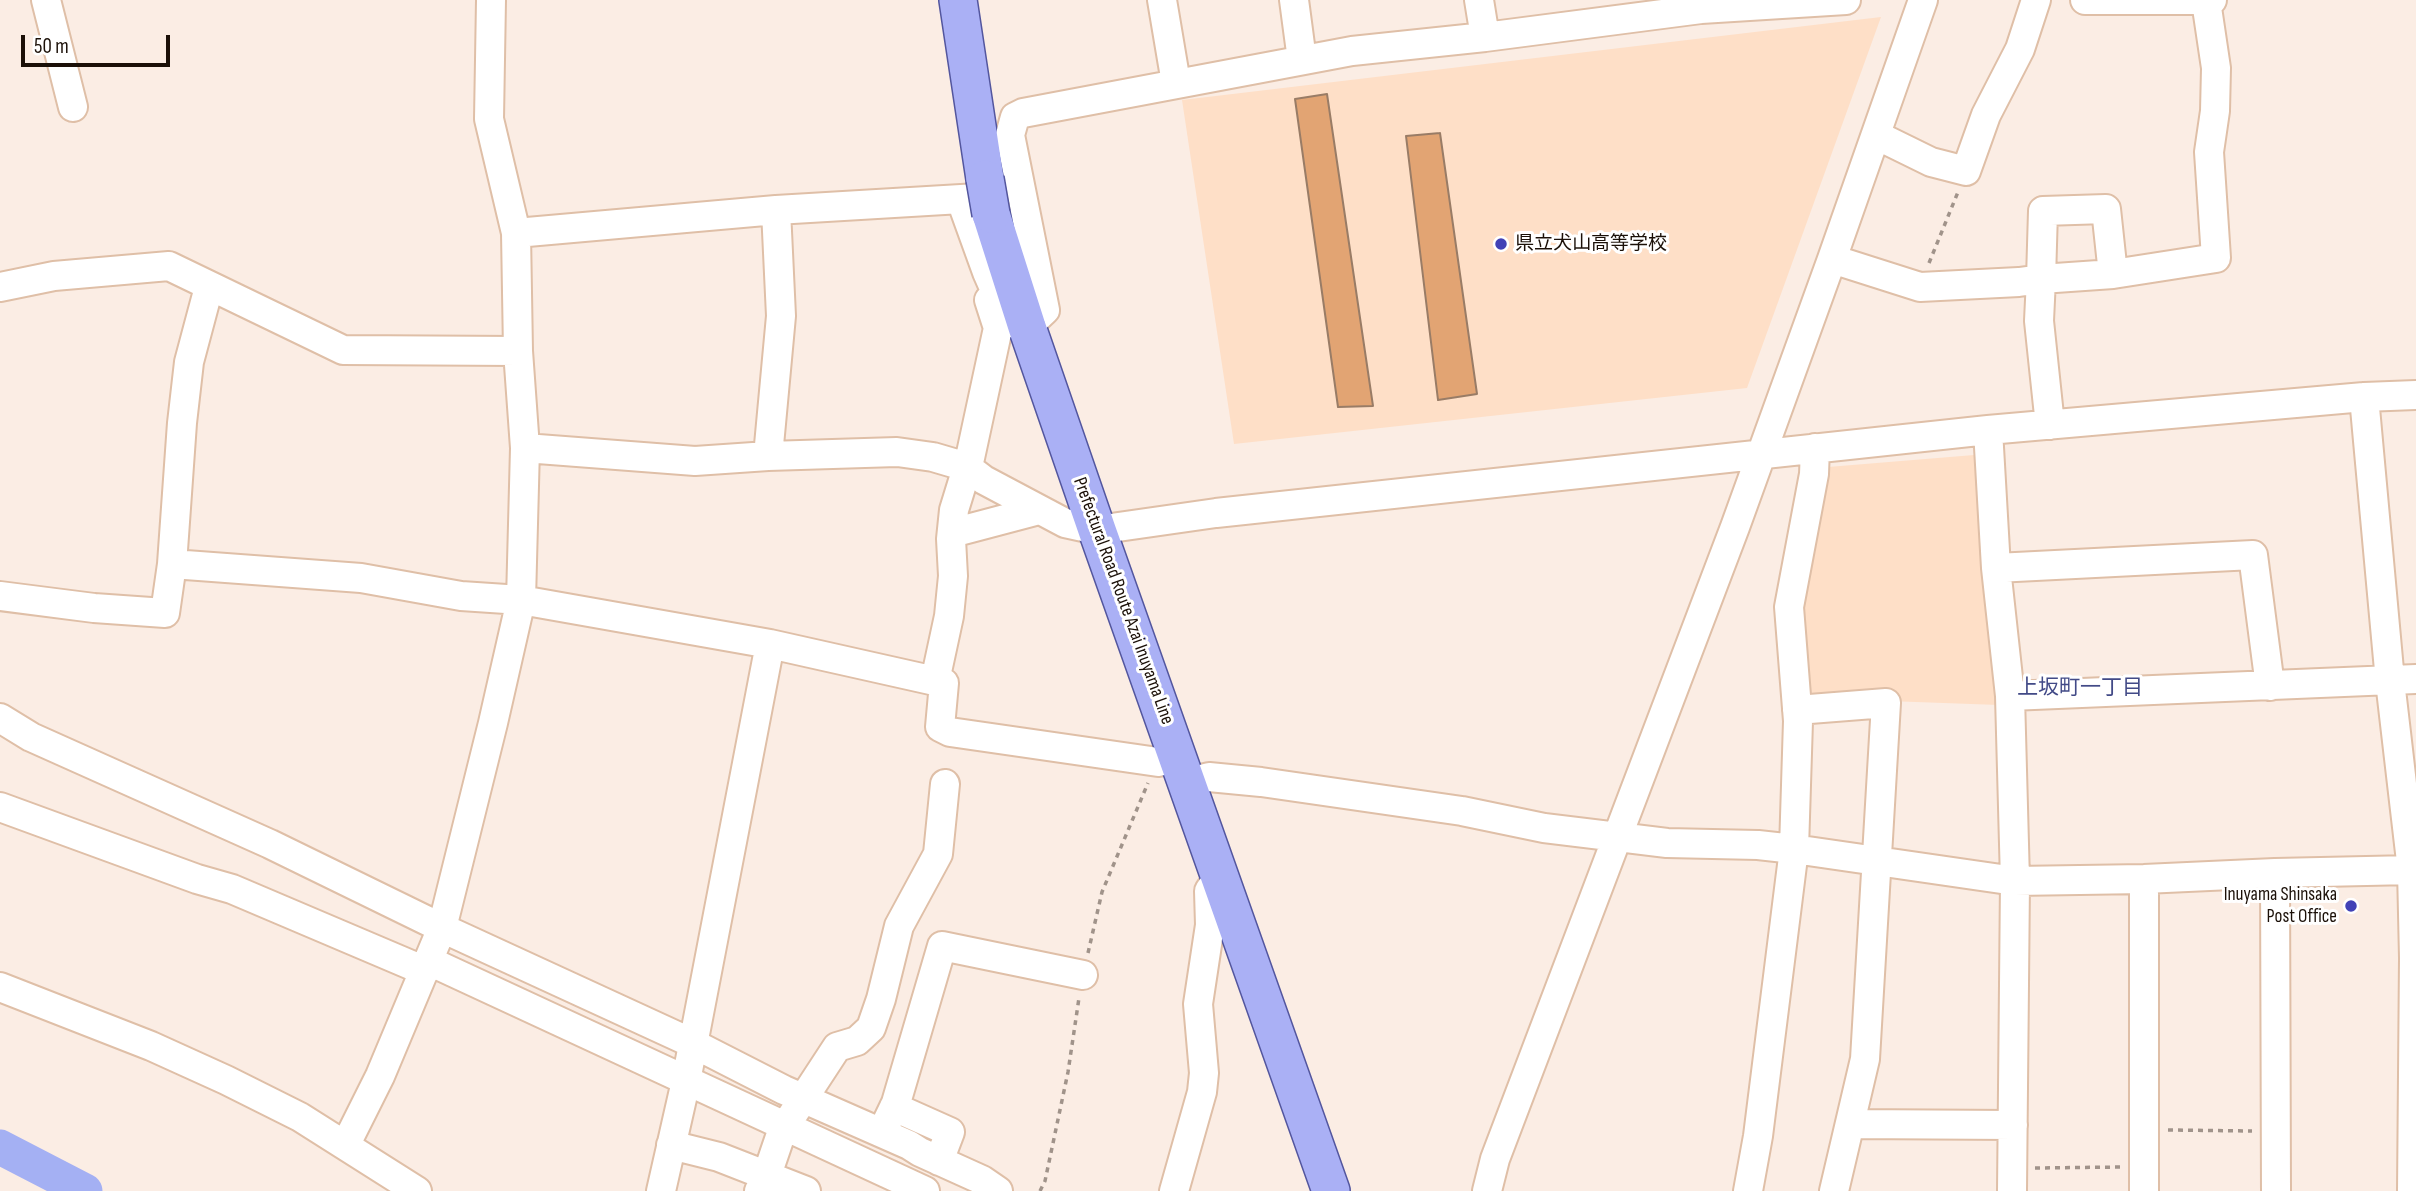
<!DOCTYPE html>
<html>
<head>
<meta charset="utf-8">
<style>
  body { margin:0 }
  #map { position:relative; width:2416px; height:1191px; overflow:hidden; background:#fbede4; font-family:"Sofia Sans Condensed",sans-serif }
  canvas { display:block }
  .scale { position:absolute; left:21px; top:35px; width:149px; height:32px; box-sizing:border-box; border:4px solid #1b1008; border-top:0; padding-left:9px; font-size:21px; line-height:24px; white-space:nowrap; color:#1b1008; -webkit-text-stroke:5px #fff; paint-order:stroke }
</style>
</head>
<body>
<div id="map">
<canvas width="2416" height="1191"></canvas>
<div class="scale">50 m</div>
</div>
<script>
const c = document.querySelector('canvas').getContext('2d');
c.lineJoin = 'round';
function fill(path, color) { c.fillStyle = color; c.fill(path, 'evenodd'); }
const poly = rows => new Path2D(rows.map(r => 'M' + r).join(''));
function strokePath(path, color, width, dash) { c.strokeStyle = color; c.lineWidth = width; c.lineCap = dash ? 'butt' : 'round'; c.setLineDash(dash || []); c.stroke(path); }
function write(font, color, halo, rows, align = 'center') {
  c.font = font + ' "Sofia Sans Condensed","Noto Sans JP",sans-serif'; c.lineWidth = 6; c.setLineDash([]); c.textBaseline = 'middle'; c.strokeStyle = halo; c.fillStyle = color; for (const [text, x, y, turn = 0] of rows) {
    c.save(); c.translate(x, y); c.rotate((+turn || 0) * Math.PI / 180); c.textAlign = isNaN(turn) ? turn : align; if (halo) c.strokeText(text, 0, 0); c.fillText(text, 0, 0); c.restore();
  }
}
fill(poly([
  [1881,17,1747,388,1234,444,1182,100],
  [1974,455,1999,705,1804,698,1794,597,1828,467]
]), '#fedfc7');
strokePath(poly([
  [0,1147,85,1191]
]), '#a4b0f3', 35);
const building = poly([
  [1327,94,1373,406,1338,407,1295,99,1327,94],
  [1440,133,1477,394,1438,400,1406,136,1440,133]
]);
fill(building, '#e2a473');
strokePath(building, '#997c66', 2);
const minor = poly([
  [46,0,73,107],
  [1162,0,1176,83],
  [1294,0,1302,60],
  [1479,0,1485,37],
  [2085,0,2212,0],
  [1876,135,1931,162,1966,171,1986,115,2020,49,2036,0],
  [961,200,987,272,1009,322,1027,327,1045,310,1010,135,1015,117,1023,113,1352,51,1485,37,1701,9,1846,0],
  [516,233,776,210,978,198],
  [1832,259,1920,287,2019,282,2041,279,2113,274,2106,209,2043,211,2041,279,2039,321,2050,425],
  [2113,274,2216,258,2209,152,2215,111,2216,68,2206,1],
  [0,287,54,276,169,266,343,350,518,351],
  [2364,397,2390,681,2412,870,2414,958,2412,1191],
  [1988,430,1996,568,2010,696,2015,881,2012,1191],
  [525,448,695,461,768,456,897,452,933,457,967,467,984,480,1065,523,1097,530,1216,513,1988,430,2364,397,2416,395],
  [768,456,781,316,776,210],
  [952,533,1039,510],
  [172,564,182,423,189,362,209,287],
  [1996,568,2253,555,2270,686],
  [0,596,94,608,165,613,172,564,361,578,461,596,521,600,770,644,944,683,940,727,950,732,1158,762,1179,758],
  [935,681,949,616,953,576,951,539,954,510,970,458,998,328,989,300],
  [2010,696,2416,679],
  [1797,710,1886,703,1865,1059,1834,1191],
  [0,718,31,737,270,844,442,928,692,1043,784,1090,909,1145,920,1152,982,1180,998,1191],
  [1188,782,1209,777,1261,782,1462,811,1544,828,1618,837,1667,843,1758,845,1794,849,2015,881,2144,879,2275,873,2412,870],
  [0,807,197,879,232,889,425,971],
  [2275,873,2276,1191],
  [429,961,925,1191],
  [0,987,151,1046,226,1080,300,1117,417,1191],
  [894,1107,950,1132,939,1161],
  [1851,1124,2013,1125],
  [882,1132,896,1103,942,946,1083,975],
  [346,1144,380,1076,442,928,493,723,521,600,525,448,518,351,516,233,489,119,491,0],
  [671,1145,719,1157,806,1191],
  [661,1191,686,1081,770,644],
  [759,1191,768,1172,782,1131,837,1047,857,1041,871,1028,881,999,899,926,938,854,945,784],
  [1174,1191,1202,1092,1204,1073,1198,1004,1210,925,1209,891,1211,888,1224,884],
  [1487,1191,1495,1159,1735,527,1832,259,1923,0],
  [1748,1191,1758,1136,1794,849,1798,721,1789,607,1814,474,1815,448],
  [2144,1191,2144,879]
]);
const major = poly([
  [958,0,985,179],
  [991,214,1027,327,1097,530,1331,1191]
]);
strokePath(minor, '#dfbfa7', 32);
strokePath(major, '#53569e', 40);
strokePath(poly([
  [1929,263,1958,192],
  [1088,953,1102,892,1148,783],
  [2168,1130,2252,1131],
  [2035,1168,2122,1167],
  [1040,1191,1045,1181,1068,1072,1079,998]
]), '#a0938a', 3.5, [5, 5]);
strokePath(minor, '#fff', 28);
strokePath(major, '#aab0f5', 37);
const majorBridge = poly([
  [985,179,991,214]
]);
strokePath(majorBridge, '#53569e', 40, []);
strokePath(majorBridge, '#aab0f5', 37);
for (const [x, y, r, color] of [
  [1501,244,7,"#4141b6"],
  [2351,906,7,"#4141b6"]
]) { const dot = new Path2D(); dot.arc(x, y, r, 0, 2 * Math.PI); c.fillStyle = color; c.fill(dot); strokePath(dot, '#fff', 2.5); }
write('19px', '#1b1008', '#fff', [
  ["県立犬山高等学校",1515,244],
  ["Inuyama Shinsaka",2337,895,"right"],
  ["Post Office",2337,917,"right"]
], 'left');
write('19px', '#1b1008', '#fff', [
  ["Prefectural Road Route Azai Inuyama Line",1123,601,70]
]);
write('21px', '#424a87', '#fff', [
  ["上坂町一丁目",2080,689]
]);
</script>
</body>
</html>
